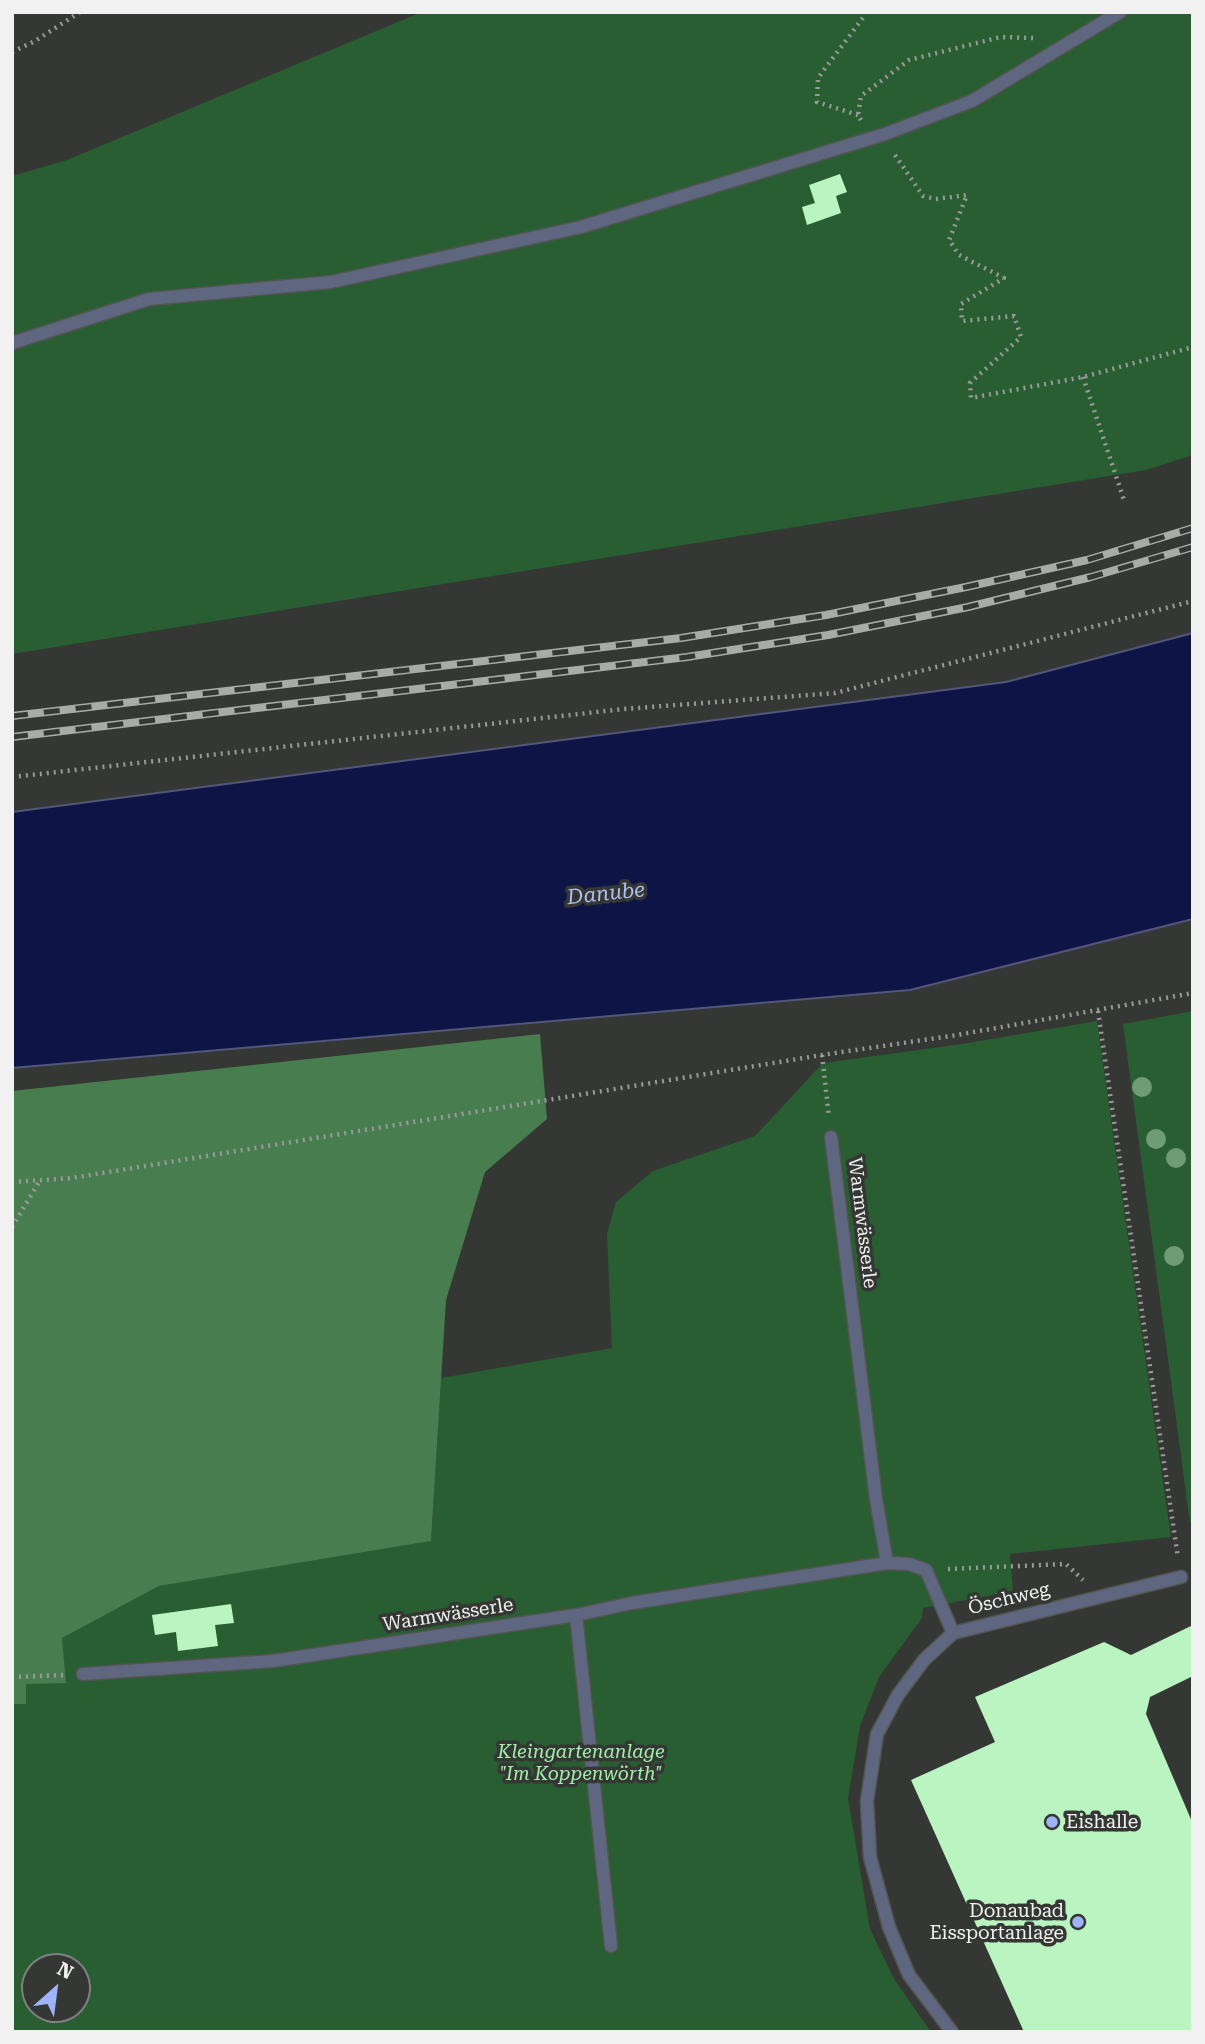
<!DOCTYPE html>
<html>
<head>
<meta charset="utf-8">
<style>
  body { margin:0 }
  #map { position:relative; width:1205px; height:2044px; overflow:hidden; background:#343734; font-family:"Roboto Serif",serif }
  canvas { display:block }
  .frame { position:absolute; inset:0; border:14px solid #f0f1f0; pointer-events:none }
  .north { position:absolute; left:21px; top:1953px; width:70px; height:70px; box-sizing:border-box; background:#343734; border:2px solid #7f817f; border-radius:50%; rotate:28deg; font-size:19px; font-weight:700; line-height:28px; text-align:center; color:#f0f1f0 }
  .north::after { content:''; display:block; margin:auto; width:24px; height:32px; background:#9fb3fd; clip-path:polygon(50% 0,100% 100%,50% 72%,0 100%) }
</style>
</head>
<body>
<div id="map">
<canvas width="1205" height="2044"></canvas>
<div class="frame"></div>
<div class="north">N</div>
</div>
<script>
const c = document.querySelector('canvas').getContext('2d');
c.lineJoin = 'round';
function fill(path, color) { c.fillStyle = color; c.fill(path, 'evenodd'); }
const poly = rows => new Path2D(rows.map(r => 'M' + r).join(''));
function strokePath(path, color, width, dash) { c.strokeStyle = color; c.lineWidth = width; c.lineCap = dash ? 'butt' : 'round'; c.setLineDash(dash || []); c.stroke(path); }
function write(font, color, halo, rows, align = 'center') {
  c.font = font + ' "Roboto Serif",serif'; c.lineWidth = 7; c.setLineDash([]); c.textBaseline = 'middle'; c.strokeStyle = halo; c.fillStyle = color; for (const [text, x, y, turn = 0] of rows) {
    c.save(); c.translate(x, y); c.rotate((+turn || 0) * Math.PI / 180); c.textAlign = isNaN(turn) ? turn : align; if (halo) c.strokeText(text, 0, 0); c.fillText(text, 0, 0); c.restore();
  }
}
fill(poly([
  [422,12,1193,12,1193,455,1146,470,12,654,12,176,67,160],
  [1193,1011,1193,1522,1190,1523,1123,1024],
  [1097,1021,1171,1537,1010,1554,1013,1591,923,1608,922,1618,879,1677,860,1726,848,1798,870,1929,894,1979,931,2032,12,2032,12,1704,26,1704,26,1684,61,1638,159,1586,431,1541,441,1378,612,1348,607,1234,616,1202,653,1171,755,1136,823,1063,962,1044],
  [35,1967,77,1967,77,2009,35,2009]
]), '#295e32');
fill(poly([
  [540,1034,547,1119,485,1172,446,1300,431,1541,159,1586,62,1638,66,1683,26,1684,26,1704,12,1704,12,1091]
]), '#487d4f');
const water = poly([
  [1193,633,1193,919,910,990,12,1068,12,812,1006,682,1193,633]
]);
fill(water, '#0f1446');
strokePath(water, '#525679', 2);
fill(poly([
  [840,174,847,192,836,196,841,213,807,225,802,207,815,203,809,185],
  [231,1604,234,1623,215,1625,218,1646,178,1651,176,1632,155,1635,152,1615],
  [1193,1625,1193,1676,1150,1697,1146,1714,1193,1824,1193,2032,1024,2032,911,1780,995,1742,975,1697,1104,1642,1131,1655]
]), '#baf4c0');
const lane = poly([
  [12,343,149,299,331,282,581,227,885,134,972,101,1120,12],
  [831,1137,876,1499,887,1563],
  [576,1615,611,1946],
  [83,1674,273,1661,576,1615,632,1603,887,1563,909,1564,926,1570,953,1633],
  [952,2032,909,1975,889,1927,870,1857,867,1801,877,1734,898,1695,924,1660,953,1633,1181,1577]
]);
strokePath(lane, '#525552', 15);
strokePath(poly([
  [12,52,35,41,80,12],
  [858,115,817,102,818,78,865,15,865,12],
  [861,120,858,115,861,96,909,60,1001,37,1033,38],
  [895,155,923,196,936,199,967,195,949,240,959,255,1004,278,961,304,962,321,1014,316,1021,337,970,383,971,398,1083,377,1193,347],
  [1083,377,1124,500],
  [12,777,624,709,835,693,1193,601],
  [1098,1011,1178,1558],
  [822,1055,829,1117],
  [12,1182,72,1178,822,1055,957,1035,1193,993],
  [12,1227,39,1182],
  [948,1569,1066,1564,1083,1580],
  [12,1677,64,1675]
]), '#999b99', 4.5, [2, 5]);
strokePath(lane, '#5f6780', 12);
const rail = poly([
  [12,716,681,638,826,615,966,587,1087,560,1193,528],
  [12,737,687,657,828,635,968,607,1091,577,1193,547]
]);
strokePath(rail, '#a9aba9', 8);
strokePath(rail, '#343734', 5, [16]);
c.fillStyle = '#709c74';
for (const [x, y] of [
  [1142,1087],
  [1156,1139],
  [1176,1158],
  [1174,1256]
]) { c.beginPath(); c.arc(x, y, 10, 0, 2 * Math.PI); c.fill(); }
for (const [x, y, r, color] of [
  [1052,1822,7,"#9fb3fd"],
  [1078,1922,7,"#9fb3fd"]
]) { const dot = new Path2D(); dot.arc(x, y, r, 0, 2 * Math.PI); c.fillStyle = color; c.fill(dot); strokePath(dot, '#343734', 2.5); }
write('19px', '#f0f1f0', '#343734', [
  ["Warmwässerle",862,1223,83],
  ["Öschweg",1009,1599,-14],
  ["Warmwässerle",448,1615,-9]
]);
write('italic 19px', '#a1efa9', '#343734', [
  ["Kleingartenanlage",581,1752],
  ["\"Im Koppenwörth\"",581,1774]
]);
write('19px', '#f0f1f0', '#343734', [
  ["Eishalle",1066,1822],
  ["Donaubad",1064,1911,"right"],
  ["Eissportanlage",1064,1933,"right"]
], 'left');
write('italic 21px', '#b0bff1', '#343734', [
  ["Danube",606,894,-6]
]);
</script>
</body>
</html>
